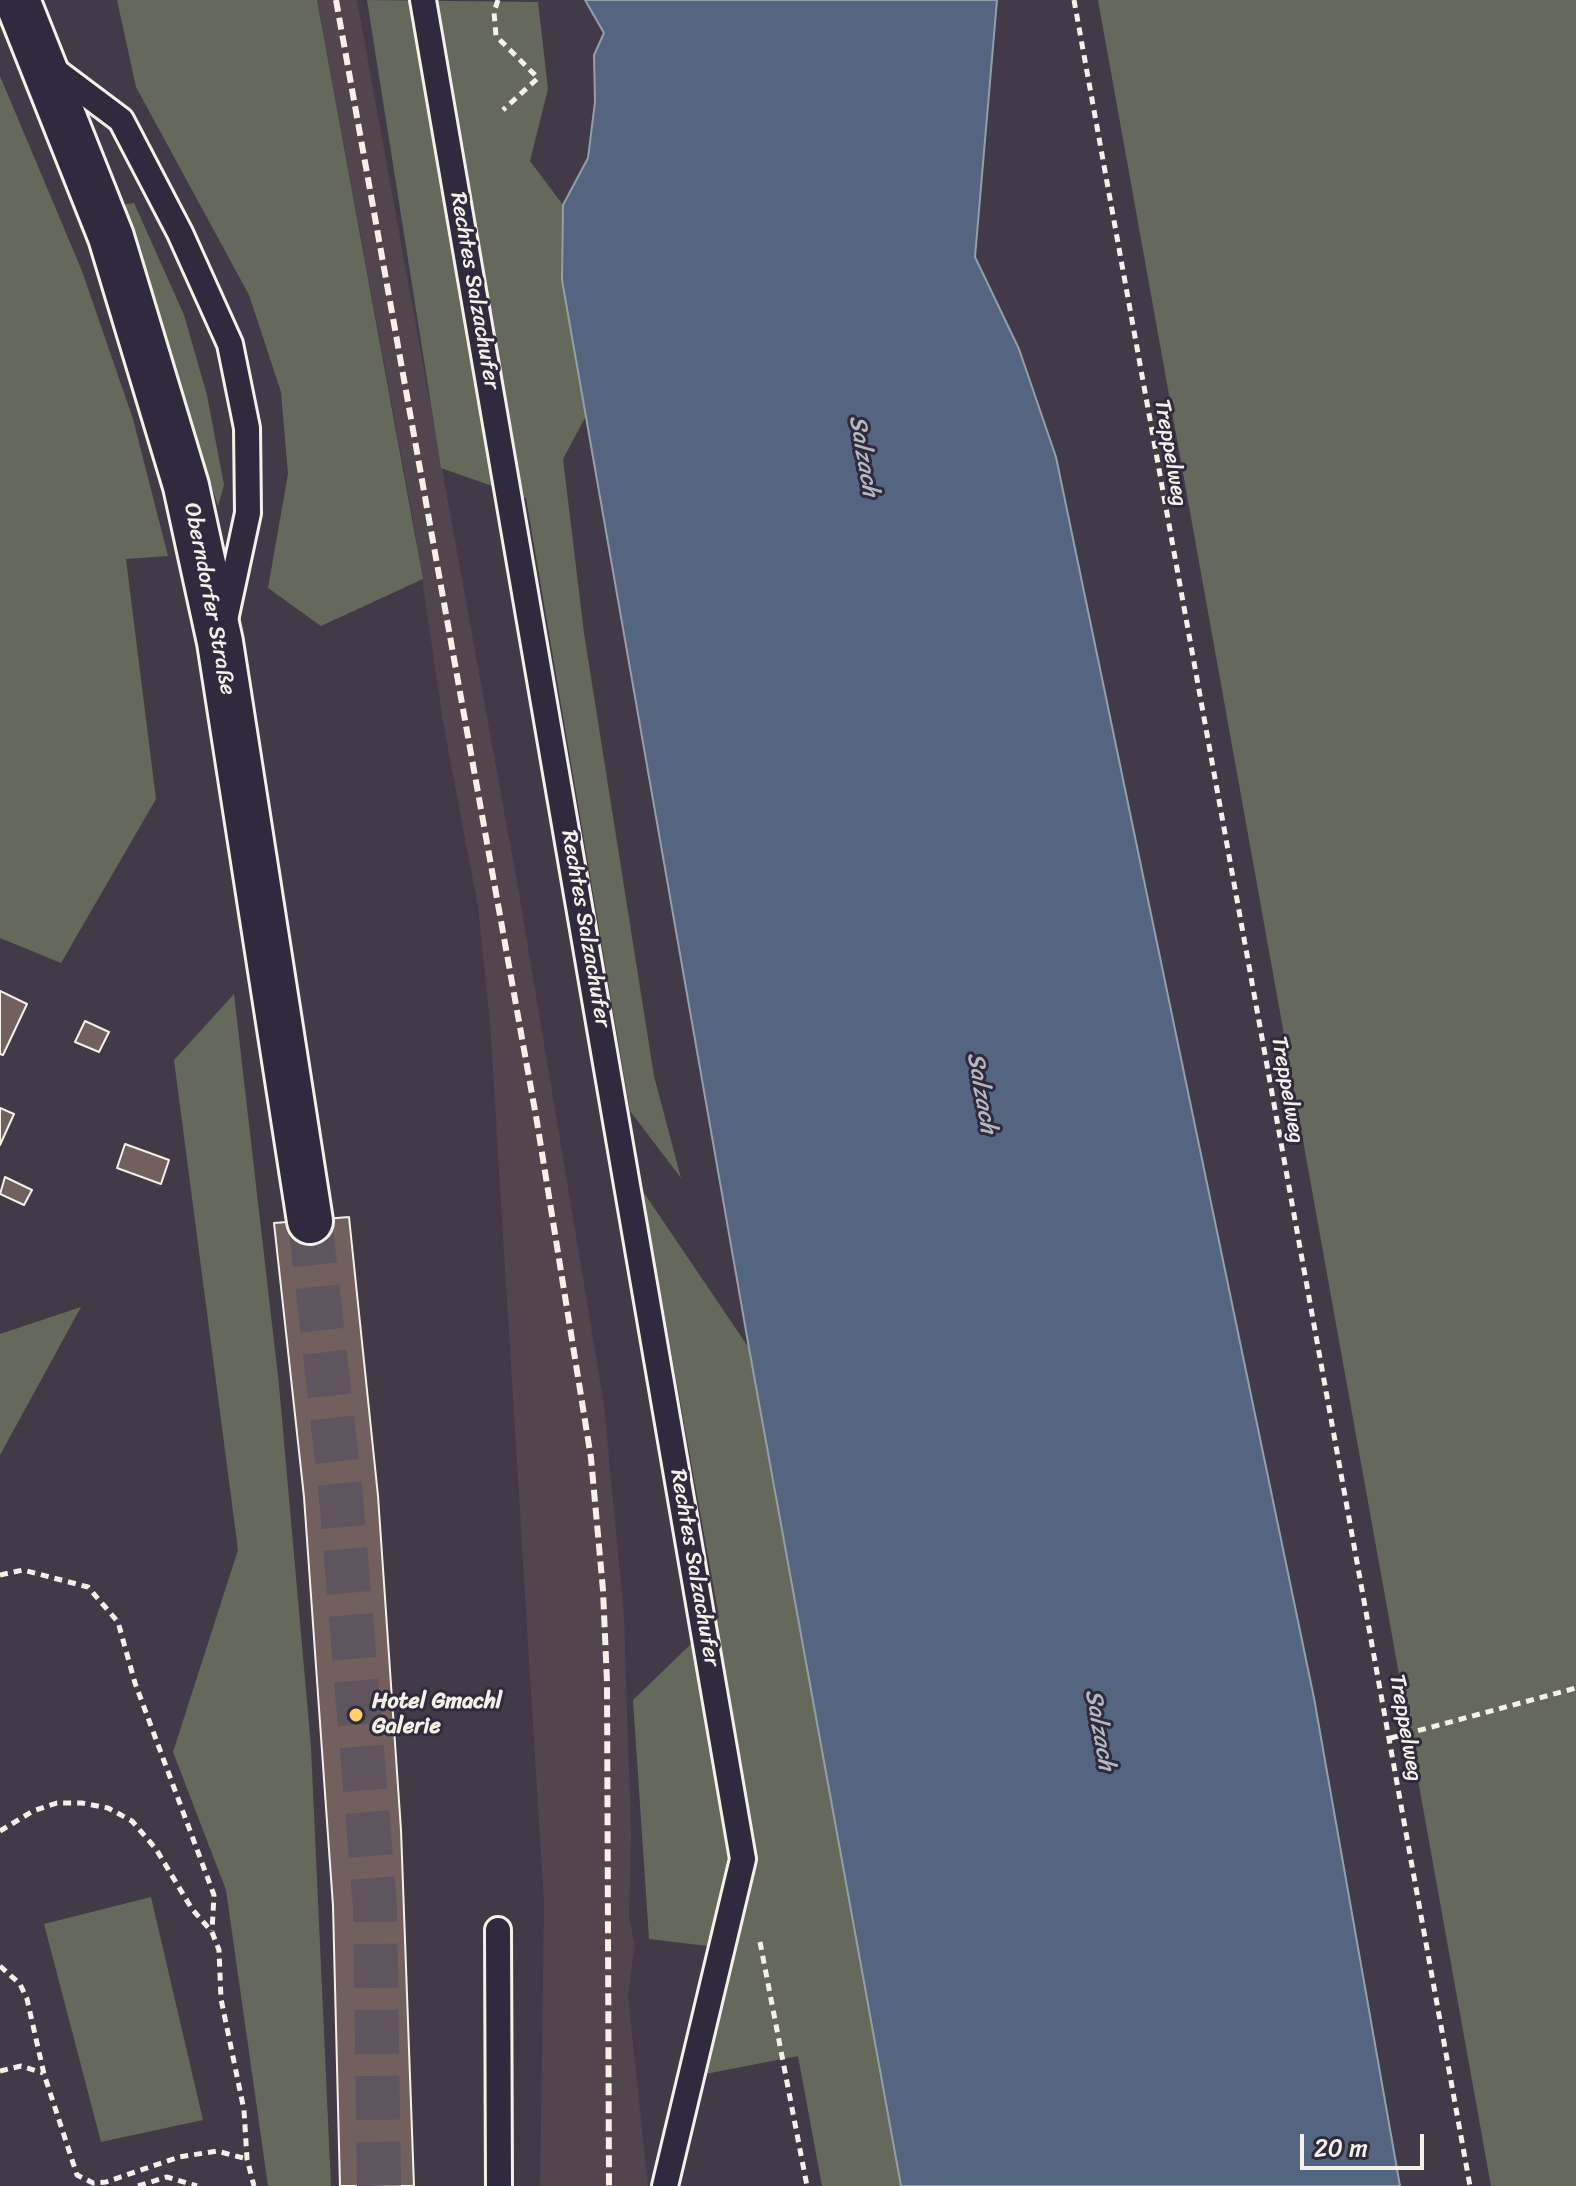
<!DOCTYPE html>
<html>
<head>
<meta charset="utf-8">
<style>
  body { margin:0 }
  #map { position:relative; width:1576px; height:2186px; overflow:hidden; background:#433a47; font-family:Sriracha,sans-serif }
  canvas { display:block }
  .scale { position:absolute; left:1300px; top:2134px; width:124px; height:36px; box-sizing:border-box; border:4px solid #f4f1e8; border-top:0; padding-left:10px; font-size:24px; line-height:28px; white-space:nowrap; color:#f4f1e8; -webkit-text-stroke:6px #2f2a3d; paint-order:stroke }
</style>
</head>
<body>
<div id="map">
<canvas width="1576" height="2186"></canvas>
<div class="scale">20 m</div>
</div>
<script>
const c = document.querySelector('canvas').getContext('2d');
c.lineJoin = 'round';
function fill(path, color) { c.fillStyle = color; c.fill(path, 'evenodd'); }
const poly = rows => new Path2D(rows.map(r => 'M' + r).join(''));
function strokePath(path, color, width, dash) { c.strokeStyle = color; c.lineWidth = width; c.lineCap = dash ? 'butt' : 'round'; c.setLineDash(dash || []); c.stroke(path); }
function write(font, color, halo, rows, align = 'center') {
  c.font = font + ' Sriracha,sans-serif'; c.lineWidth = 6; c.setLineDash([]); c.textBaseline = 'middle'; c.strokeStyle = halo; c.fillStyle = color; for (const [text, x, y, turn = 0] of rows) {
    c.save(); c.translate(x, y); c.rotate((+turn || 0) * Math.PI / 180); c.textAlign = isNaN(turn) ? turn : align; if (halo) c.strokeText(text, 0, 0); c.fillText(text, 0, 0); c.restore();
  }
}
fill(poly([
  [317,0,357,0,520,899,604,1405,624,1616,631,1832,629,1919,635,1944,628,1995,648,2186,540,2186,544,1904,490,1023,478,907,443,722,415,530]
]), '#51454e');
fill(poly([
  [117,0,317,0,423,579,321,626,268,588,288,474,281,392,249,295,136,87],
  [367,0,538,2,548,89,530,161,563,205,562,280,586,416,563,459,584,633,654,1076,681,1178,630,1111,526,498,441,468],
  [1098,0,1576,0,1576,2186,1491,2186],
  [0,76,82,271,133,419,168,556,126,559,156,799,61,963,0,938],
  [134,203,184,315,207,395,224,485,218,506,121,205],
  [234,994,279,1385,311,1747,331,2186,268,2186,226,1890,173,1752,238,1550,174,1060],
  [642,1190,749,1348,901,2186,822,2186,798,2056,705,2074,733,1949,649,1939,633,1700,719,1617],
  [81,1307,0,1455,0,1334],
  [151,1897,203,2120,101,2142,44,1924]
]), '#64695b');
const water = poly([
  [585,0,997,0,975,257,1019,349,1056,457,1314,1698,1400,2186,901,2186,749,1348,562,280,563,205,588,158,595,102,594,55,604,33,585,0]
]);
fill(water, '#54667f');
strokePath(water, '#949ea9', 2);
const building = poly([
  [0,991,27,1004,3,1055,0,1054,0,991],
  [85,1021,109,1032,99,1052,75,1042,85,1021],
  [0,1108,14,1114,0,1145,0,1108],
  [125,1144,169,1160,161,1184,117,1168,125,1144],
  [5,1177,32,1190,24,1205,0,1194,5,1177],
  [349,1217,378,1496,401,1830,414,2186,340,2186,333,1906,304,1497,274,1223,349,1217]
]);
fill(building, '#72605f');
strokePath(building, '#f4f1e8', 2);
strokePath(poly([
  [310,1221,341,1497,375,1907,379,2186]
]), '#5e555f', 44, [44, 22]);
const lane = poly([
  [423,0,743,1859,665,2186],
  [49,66,121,120,180,233,230,344,247,428,248,513,225,620],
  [498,1930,499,2186]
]);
const secondary = poly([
  [17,0,111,237,186,486,220,642,310,1221]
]);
strokePath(lane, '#f4f1e8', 30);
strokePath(secondary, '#f4f1e8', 50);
strokePath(poly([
  [498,0,494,12,496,36,538,78,503,110],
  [1074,0,1470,2186],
  [0,1575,23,1570,88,1587,118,1622,135,1683,214,1895,212,1931],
  [1391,1738,1576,1688],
  [0,1831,33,1811,57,1803,82,1803,108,1808,132,1821,156,1849,192,1909,212,1932,219,1950,221,1999,244,2110,247,2159,254,2186],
  [760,1942,807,2186],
  [0,1966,20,1984,27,1999,44,2074,77,2175,93,2183,106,2182,179,2157,217,2151,247,2159],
  [0,2071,21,2066,43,2073],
  [138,2186,167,2177,197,2186]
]), '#f4f1e8', 5, [8, 6]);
strokePath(lane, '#2f2a3d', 24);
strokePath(secondary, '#2f2a3d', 44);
strokePath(poly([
  [336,0,537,1122,591,1458,603,1590,607,1682,609,2186]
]), '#f4f1e8', 6, [12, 6]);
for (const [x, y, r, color] of [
  [356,1715,8,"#ffd166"]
]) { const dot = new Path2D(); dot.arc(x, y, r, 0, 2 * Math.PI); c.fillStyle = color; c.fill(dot); strokePath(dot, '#2f2a3d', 3); }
write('22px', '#f4f1e8', '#2f2a3d', [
  ["Rechtes Salzachufer",474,291,80],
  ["Treppelweg",1170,453,80],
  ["Oberndorfer Straße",209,599,79],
  ["Rechtes Salzachufer",585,929,80],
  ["Treppelweg",1287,1090,80],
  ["Rechtes Salzachufer",694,1568,80],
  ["Treppelweg",1405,1728,80]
]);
write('bold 22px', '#f4f1e8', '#2f2a3d', [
  ["Hotel Gmachl",372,1702],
  ["Galerie",372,1727]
], 'left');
write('italic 24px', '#b4b9be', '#2f2a3d', [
  ["Salzach",863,456,80],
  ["Salzach",981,1093,80],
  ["Salzach",1099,1730,80]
]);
</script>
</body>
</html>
